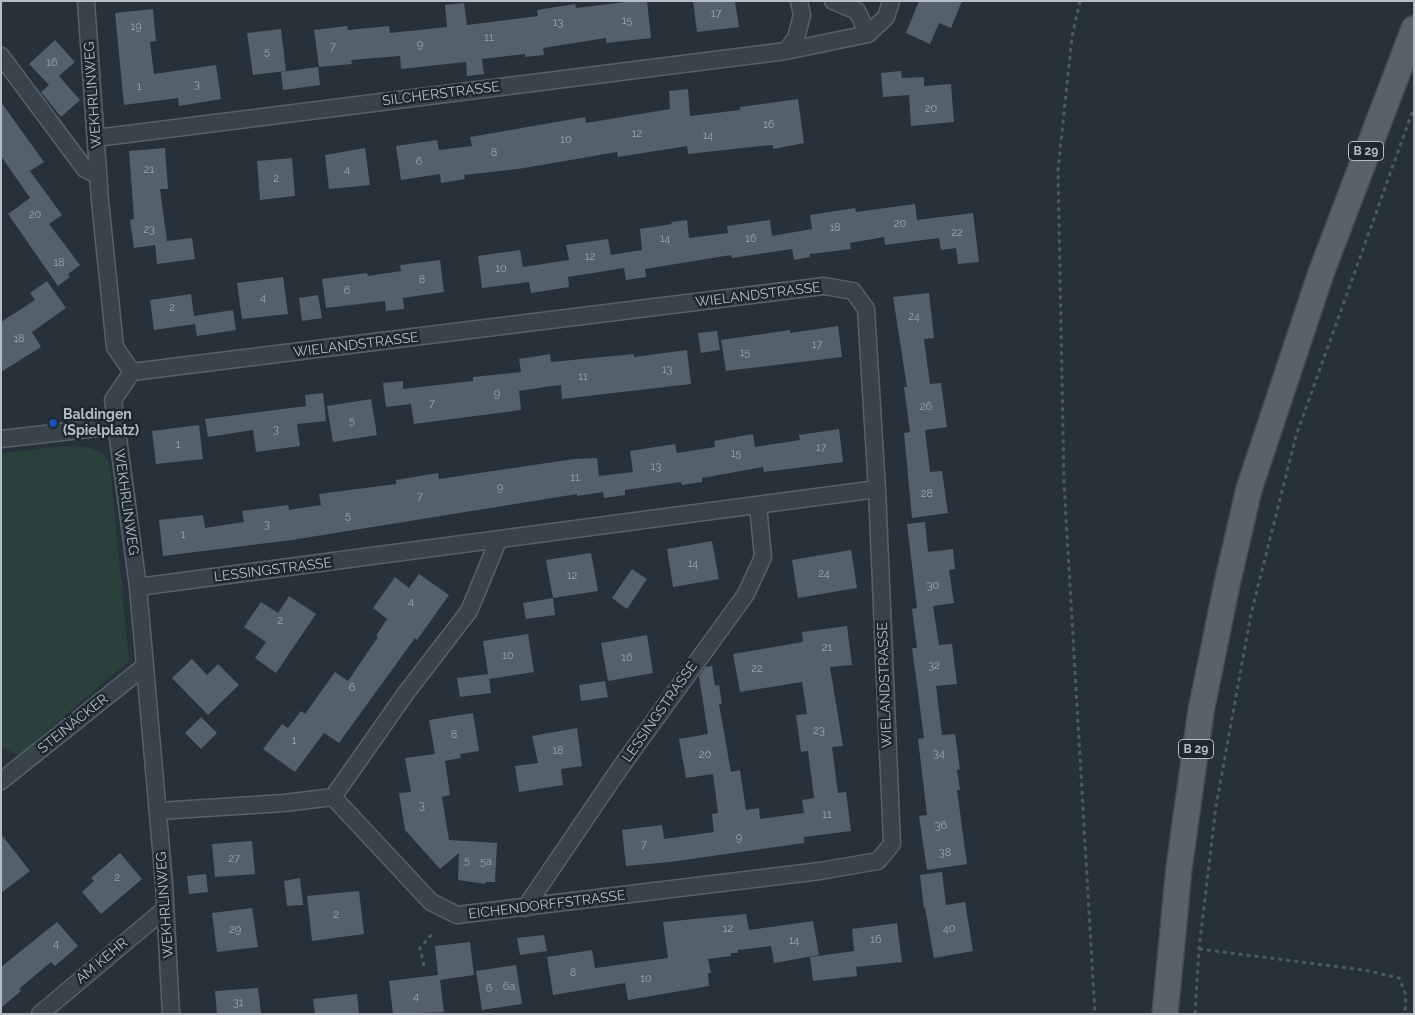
<!DOCTYPE html>
<html>
<head>
<meta charset="utf-8">
<style>
  body { margin:0 }
  #map { position:relative; width:1415px; height:1015px; overflow:hidden; background:#26313a; font-family:Raleway,sans-serif }
  canvas { display:block }
  .frame { position:absolute; inset:0; border:2px solid #b5bec6; pointer-events:none }
</style>
</head>
<body>
<div id="map">
<canvas width="1415" height="1015"></canvas>
<div class="frame"></div>
</div>
<script>
const c = document.querySelector('canvas').getContext('2d');
c.lineJoin = 'round';
function fill(path, color) { c.fillStyle = color; c.fill(path, 'evenodd'); }
const poly = rows => new Path2D(rows.map(r => 'M' + r).join(''));
function strokePath(path, color, width, dash) { c.strokeStyle = color; c.lineWidth = width; c.lineCap = dash ? 'butt' : 'round'; c.setLineDash(dash || []); c.stroke(path); }
function write(font, color, halo, rows, align = 'center') {
  c.font = font + ' Raleway,sans-serif'; c.lineWidth = 5; c.setLineDash([]); c.textBaseline = 'middle'; c.strokeStyle = halo; c.fillStyle = color; for (const [text, x, y, turn = 0] of rows) {
    c.save(); c.translate(x, y); c.rotate((+turn || 0) * Math.PI / 180); c.textAlign = isNaN(turn) ? turn : align; if (halo) c.strokeText(text, 0, 0); c.fillText(text, 0, 0); c.restore();
  }
}
fill(poly([
  [64,446,89,447,103,454,110,465,129,661,19,755,1,747,1,453]
]), '#2b3f3d');
fill(poly([
  [634,1,647,1,651,38,606,43,606,38,543,48,544,55,525,57,525,54,482,59,484,74,467,76,466,62,401,69,400,56,351,60,352,64,319,67,314,30,347,26,348,30,389,26,390,33,447,27,445,5,464,3,467,25,538,16,537,10,575,4,576,8],
  [693,1,735,1,739,27,697,32],
  [919,1,962,1,951,28,939,23,930,44,906,33],
  [153,9,156,41,150,42,154,74,216,65,221,99,179,106,178,98,124,105,115,13],
  [281,29,286,71,253,75,247,33],
  [55,40,75,62,59,76,80,100,61,117,41,92,49,85,29,64],
  [318,67,320,85,283,90,281,72],
  [901,71,902,78,924,77,924,86,951,84,954,122,911,126,909,95,883,97,881,73],
  [688,89,690,116,740,110,740,107,798,99,804,143,773,149,773,145,761,146,688,154,687,146,618,157,617,152,518,169,464,175,465,179,441,183,440,174,401,180,396,146,437,140,439,150,472,146,470,137,585,117,586,123,670,109,669,91],
  [1,102,44,162,30,171,62,215,49,224,80,265,68,274,70,277,58,286,8,214,30,198,1,156],
  [165,148,168,189,160,189,167,241,192,238,195,259,157,264,155,245,134,248,130,220,134,219,129,151],
  [365,148,370,185,329,189,325,155],
  [292,158,295,196,260,200,257,161],
  [915,204,917,220,973,213,979,262,958,264,956,248,941,250,939,238,885,245,884,237,850,243,851,249,810,254,810,257,794,260,792,249,732,258,731,255,645,269,646,277,626,280,624,268,568,277,569,287,531,293,529,282,482,288,478,256,520,250,523,267,569,260,566,245,608,239,611,255,642,250,640,229,672,224,671,222,687,220,689,238,728,233,727,226,770,220,772,236,812,229,810,215,855,208,856,212],
  [440,260,444,292,403,298,404,309,386,311,385,301,326,308,322,279,367,273,368,276,401,271,400,265],
  [283,277,288,314,242,319,237,283],
  [47,281,66,308,32,332,41,347,1,372,1,322,35,300,30,293],
  [929,293,934,338,924,339,930,384,941,383,947,427,925,430,930,472,942,471,948,513,912,518,904,433,910,432,904,387,907,387,893,297],
  [191,294,194,316,233,310,236,330,197,336,195,324,154,330,150,300],
  [318,295,322,318,302,321,299,298],
  [838,326,842,357,726,371,721,340,790,330,790,333],
  [717,331,720,350,701,353,698,333],
  [687,350,691,384,562,399,561,385,544,387,519,391,521,410,414,424,411,404,386,407,383,383,403,381,403,389,473,381,473,377,521,372,519,359,550,354,551,362,634,354,634,357],
  [323,393,326,421,297,424,300,446,256,452,253,430,208,437,205,419,306,406,305,395],
  [371,399,377,435,333,442,327,406],
  [199,425,203,459,156,464,152,431],
  [839,429,843,462,764,472,763,467,702,478,702,482,682,485,681,482,625,490,625,495,604,498,603,492,577,496,577,494,292,540,163,556,159,520,203,515,205,528,224,525,244,522,242,511,288,505,289,510,321,505,319,494,396,484,396,480,438,473,439,479,574,459,597,458,599,476,633,472,630,451,675,444,677,453,715,447,714,441,753,434,755,447,800,440,799,435],
  [925,522,928,552,953,549,955,569,949,570,954,603,933,606,939,645,952,644,957,684,936,686,942,735,955,734,960,769,957,770,960,790,957,790,967,864,927,870,919,816,927,815,918,739,924,738,912,648,917,648,912,609,917,608,907,524],
  [712,541,719,579,673,587,667,549],
  [851,550,857,588,798,598,792,560],
  [591,553,598,591,553,598,546,560],
  [632,569,647,579,627,609,612,598],
  [419,574,449,595,417,640,415,638,339,743,324,733,295,772,263,749,282,724,288,728,301,711,305,714,335,672,348,681,378,637,376,636,387,619,373,608,395,577,409,588],
  [289,596,316,614,276,673,255,658,266,642,244,627,261,602,278,613],
  [553,598,555,615,526,619,523,603],
  [847,626,852,665,830,667,843,746,832,747,838,793,846,792,851,831,804,837,804,843,670,862,626,866,622,830,662,825,664,839,714,832,712,814,718,813,713,774,686,778,679,739,708,734,699,676,705,667,712,666,715,686,719,685,722,704,719,704,731,772,740,770,746,810,759,808,760,819,804,813,802,800,814,798,808,751,801,752,796,715,807,714,802,682,740,692,733,654,803,642,802,632],
  [528,634,534,672,489,679,489,677,491,693,460,697,457,678,488,674,483,641],
  [647,635,653,673,608,681,601,643],
  [192,659,207,675,218,664,239,685,208,715,172,678],
  [605,681,608,697,581,701,579,685],
  [473,713,479,751,460,754,461,758,445,761,450,795,442,797,449,840,497,843,495,882,485,882,485,884,458,880,459,853,440,869,405,830,399,793,411,792,405,758,435,754,429,720],
  [201,717,217,733,201,749,185,733],
  [577,728,582,766,561,769,563,785,519,792,515,766,538,763,532,736],
  [1,834,30,871,1,893],
  [252,841,255,874,215,877,212,844],
  [120,853,142,879,101,914,82,892,94,881,91,878],
  [942,872,946,905,965,902,973,951,934,958,925,908,924,908,920,875],
  [206,874,208,892,189,894,187,876],
  [300,878,303,905,287,906,284,881],
  [359,891,364,934,312,941,307,896],
  [252,908,258,947,217,952,212,913],
  [746,914,749,930,813,921,819,955,774,963,771,946,738,950,738,953,731,953,731,956,708,959,711,973,708,973,709,986,628,1000,625,983,553,995,547,957,592,950,595,968,668,958,663,922],
  [57,922,78,946,55,966,51,962,19,989,21,991,1,1008,1,967],
  [897,923,902,962,856,967,857,976,813,981,810,957,854,951,852,929],
  [544,935,547,951,520,955,517,938],
  [470,942,474,975,440,980,444,1012,393,1014,389,981,438,975,435,946],
  [516,965,522,1004,482,1010,476,971],
  [258,988,261,1014,217,1014,215,991],
  [357,994,359,1014,315,1014,313,999]
]), '#54606a');
const street = poly([
  [86,1,100,201,115,347,132,372,113,400,138,587,164,883,171,1014],
  [833,1,857,11,868,34],
  [786,51,796,38,802,15,799,1],
  [1,56,85,169,98,175],
  [96,138,786,51,868,34,886,17,891,1],
  [132,372,824,286,853,291,866,309,877,489,892,844,878,861,820,871,457,915,431,902,333,797,284,803,159,811],
  [1,439,115,426],
  [138,587,877,489],
  [1,781,145,666],
  [333,797,406,693,469,611,498,541],
  [525,908,620,768,746,594,763,557,758,506],
  [40,1014,165,909]
]);
const primary = poly([
  [1165,1014,1179,868,1201,711,1227,584,1249,489,1321,273,1414,29]
]);
strokePath(street, '#576169', 19);
strokePath(primary, '#424c54', 28);
strokePath(poly([
  [1080,1,1072,37,1058,170,1064,483,1095,1014],
  [1199,949,1364,970,1399,978,1406,995,1405,1014],
  [424,966,420,948,433,933],
  [1195,1014,1199,949,1216,806,1251,614,1296,436,1414,107]
]), '#4a5c5b', 3, [4, 4]);
strokePath(street, '#39434b', 16);
strokePath(primary, '#57626a', 25);
for (const [x, y, r, color] of [
  [53,423,5,"#1a4fb4"]
]) { const dot = new Path2D(); dot.arc(x, y, r, 0, 2 * Math.PI); c.fillStyle = color; c.fill(dot); strokePath(dot, '#1e2830', 2); }
write('11px', '#9da6af', null, [
  ["17",716,14],
  ["15",627,21],
  ["13",558,23],
  ["19",136,27],
  ["11",489,38],
  ["9",420,45],
  ["7",333,47],
  ["5",267,52],
  ["16",52,63],
  ["3",197,85],
  ["1",139,87],
  ["20",931,109],
  ["16",769,125],
  ["12",637,134],
  ["14",708,136],
  ["10",566,140],
  ["8",494,153],
  ["6",419,162],
  ["21",149,170],
  ["4",347,170],
  ["2",276,179],
  ["20",35,215],
  ["20",900,224],
  ["18",835,228],
  ["23",149,230],
  ["22",957,233],
  ["14",665,239],
  ["16",751,239],
  ["12",590,257],
  ["18",59,263],
  ["10",501,269],
  ["8",422,280],
  ["6",347,291],
  ["4",263,298],
  ["2",172,308],
  ["24",914,317],
  ["18",19,339],
  ["17",817,345],
  ["15",745,353],
  ["13",667,370],
  ["11",583,377],
  ["9",497,394],
  ["7",432,404],
  ["26",926,407],
  ["5",352,421],
  ["3",276,430],
  ["1",178,445],
  ["17",821,448],
  ["15",736,454],
  ["13",656,467],
  ["11",575,478],
  ["9",500,488],
  ["28",927,494],
  ["7",420,497],
  ["5",348,516],
  ["3",267,525],
  ["1",183,535],
  ["14",693,564],
  ["24",824,574],
  ["12",572,576],
  ["30",933,586],
  ["4",411,602],
  ["2",280,621],
  ["21",827,648],
  ["10",508,656],
  ["16",627,658],
  ["32",934,666],
  ["22",757,669],
  ["6",352,688],
  ["23",819,731],
  ["8",454,735],
  ["1",294,741],
  ["18",558,751],
  ["34",939,754],
  ["20",705,755],
  ["3",422,806],
  ["11",827,815],
  ["36",941,826],
  ["9",739,838],
  ["7",644,845],
  ["38",945,853],
  ["27",234,859],
  ["5",467,861],
  ["5a",486,862],
  ["2",117,878],
  ["2",336,915],
  ["12",728,929],
  ["40",949,929],
  ["29",235,930],
  ["16",876,940],
  ["14",794,941],
  ["4",56,944],
  ["8",573,973],
  ["10",646,979],
  ["6a",509,987],
  ["6",489,989],
  ["4",416,997],
  ["31",238,1003]
]);
for (const [x, y, w] of [
  [1366,151,35],
  [1196,749,35]
]) { const box = new Path2D(); box.roundRect(x - w / 2, y - 9.5, w, 19, 4); c.fillStyle = '#1e2830'; c.fill(box); strokePath(box, '#b5bec6', 1); }
write('bold 12px', '#b5bec6', null, [
  ["B 29",1366,151],
  ["B 29",1196,749]
]);
write('14px', '#b5bec6', '#1e2830', [
  ["SILCHERSTRASSE",441,94,-7],
  ["WEKHRLINWEG",93,95,-94],
  ["WIELANDSTRASSE",758,295,-7],
  ["WIELANDSTRASSE",356,345,-7],
  ["WEKHRLINWEG",126,502,82],
  ["LESSINGSTRASSE",273,570,-7],
  ["WIELANDSTRASSE",885,685,-92],
  ["LESSINGSTRASSE",660,712,-55],
  ["STEINÄCKER",73,724,-39],
  ["WEKHRLINWEG",165,905,-94],
  ["EICHENDORFFSTRASSE",547,905,-7],
  ["AM KEHR",102,961,-40]
]);
write('bold 14px', '#b5bec6', '#1e2830', [
  ["Baldingen",63,415],
  ["(Spielplatz)",63,431]
], 'left');
</script>
</body>
</html>
